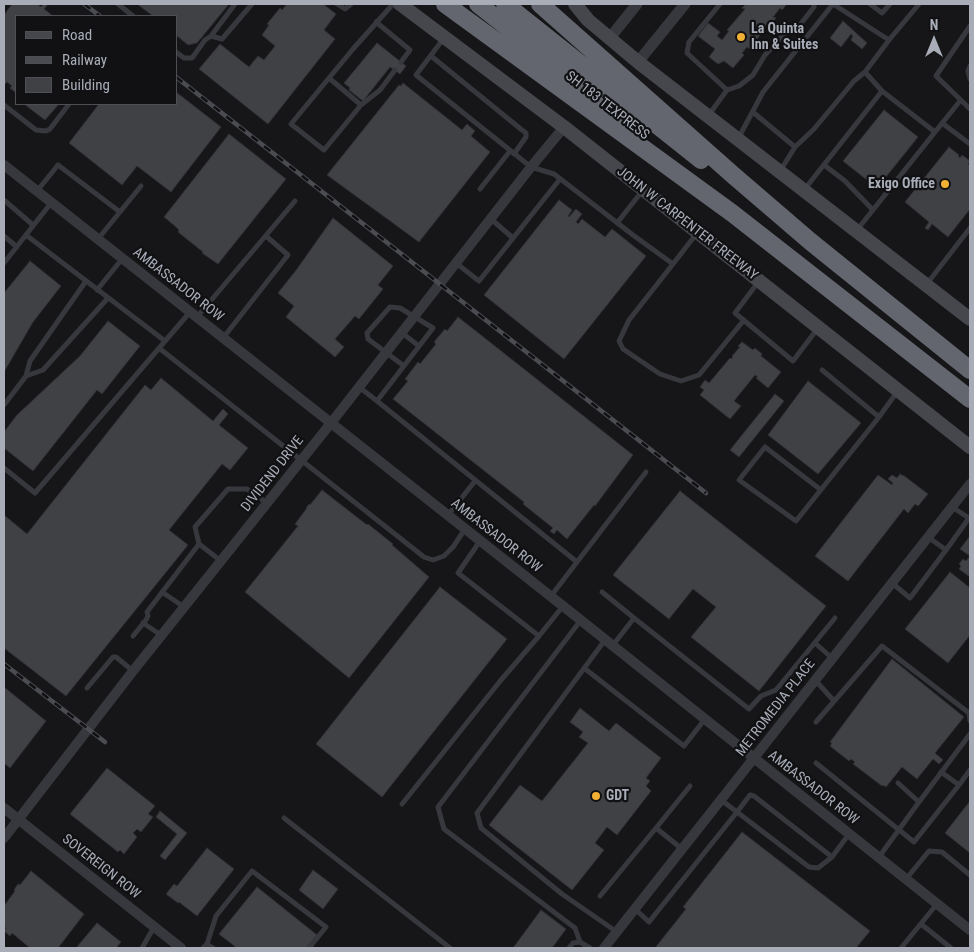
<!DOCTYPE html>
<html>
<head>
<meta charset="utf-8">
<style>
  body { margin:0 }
  #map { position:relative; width:974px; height:952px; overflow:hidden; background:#161618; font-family:"Roboto Condensed",sans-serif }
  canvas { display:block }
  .frame { position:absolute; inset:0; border:5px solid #a8adb8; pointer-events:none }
  .legend { position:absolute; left:15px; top:15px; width:162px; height:90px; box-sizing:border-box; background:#111113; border:1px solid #4d4f55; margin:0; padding:6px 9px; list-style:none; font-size:15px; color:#a8adb8 }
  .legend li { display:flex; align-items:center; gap:10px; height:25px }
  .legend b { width:25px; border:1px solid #4d4f55 }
  .north { position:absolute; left:909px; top:15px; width:50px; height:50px; -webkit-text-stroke:4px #111113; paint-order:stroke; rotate:0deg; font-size:14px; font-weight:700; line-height:20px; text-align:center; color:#a8adb8 }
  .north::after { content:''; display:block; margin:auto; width:18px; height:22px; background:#a8adb8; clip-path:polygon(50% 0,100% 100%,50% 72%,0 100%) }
</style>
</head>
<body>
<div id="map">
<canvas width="974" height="952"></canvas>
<div class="frame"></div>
<ul class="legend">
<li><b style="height:6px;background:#45474d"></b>Road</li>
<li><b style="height:6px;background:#4a4c52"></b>Railway</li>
<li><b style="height:14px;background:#404145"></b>Building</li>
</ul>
<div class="north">N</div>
</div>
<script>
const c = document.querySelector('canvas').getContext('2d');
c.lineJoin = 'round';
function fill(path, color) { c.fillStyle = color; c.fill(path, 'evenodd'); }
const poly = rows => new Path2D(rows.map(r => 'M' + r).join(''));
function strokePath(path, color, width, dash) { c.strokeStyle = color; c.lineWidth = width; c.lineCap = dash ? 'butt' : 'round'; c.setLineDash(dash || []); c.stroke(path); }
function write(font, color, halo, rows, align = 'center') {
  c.font = font + ' "Roboto Condensed",sans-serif'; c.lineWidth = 4.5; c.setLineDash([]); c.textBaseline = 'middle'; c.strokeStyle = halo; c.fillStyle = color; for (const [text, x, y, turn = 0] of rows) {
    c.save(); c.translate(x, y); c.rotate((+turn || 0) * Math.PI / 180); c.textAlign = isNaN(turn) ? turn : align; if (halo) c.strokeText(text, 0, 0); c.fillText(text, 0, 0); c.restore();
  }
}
const building = poly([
  [12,4,37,4,41,7,44,4,48,4,44,9,53,16,16,16,16,93,10,88,12,86,7,82,4,85,4,15,12,4],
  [137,4,229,4,197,43,188,45,176,35,176,16,153,16,137,4],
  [287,4,323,4,336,14,324,30,335,39,268,124,199,69,220,44,249,67,258,56,264,60,275,46,262,35,269,25,267,24,280,8,282,10,287,4],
  [746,4,787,4,782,10,780,8,773,17,776,18,768,28,766,26,750,49,747,47,742,53,744,55,733,68,724,61,718,64,709,57,715,49,698,36,708,23,720,32,717,36,722,40,729,31,727,30,745,9,742,8,746,4],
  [843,21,867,43,862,49,851,40,853,36,851,34,841,47,830,38,843,21],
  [377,43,406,66,400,74,390,67,363,101,349,90,350,88,344,83,377,43],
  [403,83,462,130,467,124,475,131,471,136,490,152,419,242,327,175,399,85,401,86,403,83],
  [176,92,221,127,171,192,137,166,122,185,69,143,99,104,176,104,176,92],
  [24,104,59,104,45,120,24,104],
  [884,110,918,137,877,188,843,161,884,110],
  [229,134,286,179,218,264,202,253,203,252,178,232,179,230,175,226,164,217,229,134],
  [949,147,959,155,958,156,960,158,962,155,970,161,968,164,970,166,970,209,948,237,932,224,928,230,925,228,929,222,905,202,949,147],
  [559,200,572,210,568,216,569,217,576,209,582,214,576,222,578,224,582,219,605,237,612,229,646,256,564,359,484,295,559,200],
  [333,218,393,266,378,285,383,289,359,319,355,316,335,339,344,347,335,357,286,317,294,306,278,293,297,269,333,218],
  [30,261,61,286,33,322,4,372,4,293,30,261],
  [458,317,633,455,595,506,594,505,567,539,557,530,554,534,550,531,553,528,523,504,524,502,393,399,408,381,405,379,418,362,420,364,436,344,434,342,445,329,447,331,458,317],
  [108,321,140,346,102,394,97,390,33,471,4,448,4,432,17,415,80,356,108,321],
  [742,342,753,350,755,348,762,354,761,356,781,372,768,388,756,378,758,377,755,375,734,401,741,406,730,419,700,395,704,390,700,387,705,380,709,383,730,358,731,359,733,357,732,356,740,347,738,346,742,342],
  [161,378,213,421,223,409,228,414,219,425,248,448,230,470,222,464,169,530,188,545,66,696,4,648,4,515,27,534,145,385,151,390,161,378],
  [808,381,861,423,818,474,768,435,808,381],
  [775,394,784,401,739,457,730,450,775,394],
  [900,474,903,476,903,475,928,494,918,506,915,504,908,513,904,509,848,581,815,556,878,475,892,485,893,483,888,479,892,475,897,478,900,474],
  [322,490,367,525,368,524,393,544,392,545,429,577,349,678,245,592,298,526,295,524,307,508,306,508,309,504,310,505,322,490],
  [680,491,826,606,759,691,691,637,716,607,693,589,669,619,613,575,680,491],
  [970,536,970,577,959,569,961,566,959,564,963,559,966,561,970,556,960,549,970,536],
  [950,572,970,588,970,635,948,663,905,629,950,572],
  [440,587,507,639,382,797,316,744,440,587],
  [892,659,964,717,935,753,943,760,939,764,933,759,917,779,902,767,886,787,883,785,882,786,853,764,855,762,851,759,849,761,830,746,832,743,830,742,892,659],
  [4,687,46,721,10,768,4,763,4,687],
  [580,708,609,731,616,723,661,758,646,778,650,781,646,786,651,791,617,835,607,827,595,843,604,850,572,890,489,825,520,785,542,801,588,743,579,737,583,732,570,722,580,708],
  [107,768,155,806,148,814,153,817,141,832,137,829,133,833,137,837,124,854,120,850,118,852,70,814,107,768],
  [970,801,970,853,945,833,970,801],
  [160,811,187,833,165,860,160,856,177,834,156,817,160,811],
  [742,832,870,931,856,948,655,948,686,909,683,907,742,832],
  [207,848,234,869,197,916,179,902,178,903,166,894,174,884,177,886,207,848],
  [313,870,338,889,323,909,299,890,313,870],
  [31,871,84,914,58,948,30,948,12,933,10,936,4,931,6,928,4,926,4,906,15,891,14,890,18,884,20,885,31,871],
  [257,887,317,935,306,948,237,948,219,934,257,887],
  [541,910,566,929,552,948,513,948,541,910],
  [97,923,121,942,116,948,76,948,97,923]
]);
fill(building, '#404145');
strokePath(building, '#303034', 1);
strokePath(poly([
  [118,4,133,16],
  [337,4,345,9,351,4],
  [870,4,882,13,890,4],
  [376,22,410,50,401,62],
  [970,26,936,76,970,109],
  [211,36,235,4],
  [444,38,416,75,531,167,554,174,633,235,673,264,697,233],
  [176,52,184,58,192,58,205,40,211,36,222,39,252,4],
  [431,56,522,130,526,133,526,137,514,154],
  [970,66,968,71,970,79],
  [329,78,361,105,324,150,291,124,329,78,353,49,393,4],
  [727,90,739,86,753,75,765,55,786,32,799,26,814,7,814,4],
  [4,105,36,130,46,131,50,129,69,104],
  [361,105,380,90,395,70],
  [754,113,795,147,780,171],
  [708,116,727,90,687,53,689,42,720,4],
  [942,123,970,144],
  [935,132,960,101],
  [738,139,763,92,833,4,889,40,919,4],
  [795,147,814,129,854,81,865,72],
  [824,165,845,181,873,210],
  [480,189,510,151],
  [804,190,882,91,865,72,889,40],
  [37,191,58,165,120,212],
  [4,200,33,225],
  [491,219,513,238],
  [617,223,643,190],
  [857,230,935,132,882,91],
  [26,235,165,341],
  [4,236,17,247],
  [98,239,141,186],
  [4,263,51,203],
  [456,263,479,281,560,179],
  [673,264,629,320,619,341,623,349,660,374,681,381,699,375,744,320],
  [86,281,30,361,26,376,43,370,108,298],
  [759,281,735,313,793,361,818,328],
  [926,285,970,228],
  [97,290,122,259],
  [197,317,295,201],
  [402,333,419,346],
  [223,338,288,255,266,236],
  [159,348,424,557,433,560,444,556,453,547,465,529],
  [404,366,368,339,367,333,390,307,400,308,433,328,377,401,577,562,551,596],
  [822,370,879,417,897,392],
  [359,387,377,401],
  [4,405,26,376],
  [4,468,35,493,190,312],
  [821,490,765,447,739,480,796,521,879,417],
  [952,507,969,518,970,517],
  [448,515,475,481],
  [928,537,946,550,969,518],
  [199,544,221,561],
  [577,562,646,472],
  [892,583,910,598,946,550],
  [162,592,184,607],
  [602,592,634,618,613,645],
  [634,618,749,709,761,696,776,690,835,618],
  [143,623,161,635],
  [133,636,146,620,148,616,147,612,199,544,195,527,228,489,247,489,267,503],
  [539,636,563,606],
  [605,640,477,813,481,828,562,894,617,932],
  [815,643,832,658],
  [584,668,684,746,705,719],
  [816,681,834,701],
  [87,688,113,657,116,657,133,671],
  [816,722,882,646,969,713,970,721],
  [816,763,914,842,959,785],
  [941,772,959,785,970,770],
  [919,802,970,734],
  [402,804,501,680,539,636,458,573,480,541],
  [284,818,450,948],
  [682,849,656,828,690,786],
  [832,857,849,834],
  [879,857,919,802,898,783],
  [906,879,929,851,942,852,970,875],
  [600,896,656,828],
  [635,909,649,922,737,812,750,795,754,796,832,857,818,868,809,867,737,812,721,800],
  [921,924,951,948],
  [580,942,575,928,444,829,438,807,581,620],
  [207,944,216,916,252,871,326,927,309,948],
  [142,948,154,927],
  [203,948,207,944,213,948],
  [569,948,573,943,580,942,590,948],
  [901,948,937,904]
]), '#37383d', 5);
strokePath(poly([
  [4,165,563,606,970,930],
  [4,808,181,948],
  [4,838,133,671,331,423,531,167,564,127],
  [604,948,970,484]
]), '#37383d', 10);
strokePath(poly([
  [609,39,637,4],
  [638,62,685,4]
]), '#37383d', 11);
strokePath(poly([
  [400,4,564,127,970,447],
  [575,4,588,20,638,62,970,319]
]), '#45474d', 14);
strokePath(poly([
  [445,4,732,213,970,399],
  [478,4,630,124],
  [505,4,701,160],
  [540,4,733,175,811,242,970,370]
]), '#63666e', 18);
const rail = poly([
  [84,4,100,16],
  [176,77,706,493],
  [4,664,105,742]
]);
strokePath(rail, '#4a4c52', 4.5);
strokePath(rail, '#111113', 2.5, [8]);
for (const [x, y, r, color] of [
  [741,37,5,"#f2b134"],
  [945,184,5,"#f2b134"],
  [596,796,5,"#f2b134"]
]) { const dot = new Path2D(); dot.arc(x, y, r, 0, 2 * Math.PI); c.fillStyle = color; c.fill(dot); strokePath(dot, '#111113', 2); }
write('bold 14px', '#a8adb8', '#111113', [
  ["La Quinta",751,29],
  ["Inn & Suites",751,45],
  ["Exigo Office",935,184,"right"],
  ["GDT",606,796]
], 'left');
write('14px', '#a8adb8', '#111113', [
  ["SH 183 TEXPRESS",607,106,38],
  ["JOHN W CARPENTER FREEWAY",687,224,38],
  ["AMBASSADOR ROW",178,285,38],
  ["DIVIDEND DRIVE",273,474,-52],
  ["AMBASSADOR ROW",496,536,38],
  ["METROMEDIA PLACE",776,708,-52],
  ["AMBASSADOR ROW",813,788,38],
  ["SOVEREIGN ROW",101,867,38]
]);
</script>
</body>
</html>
